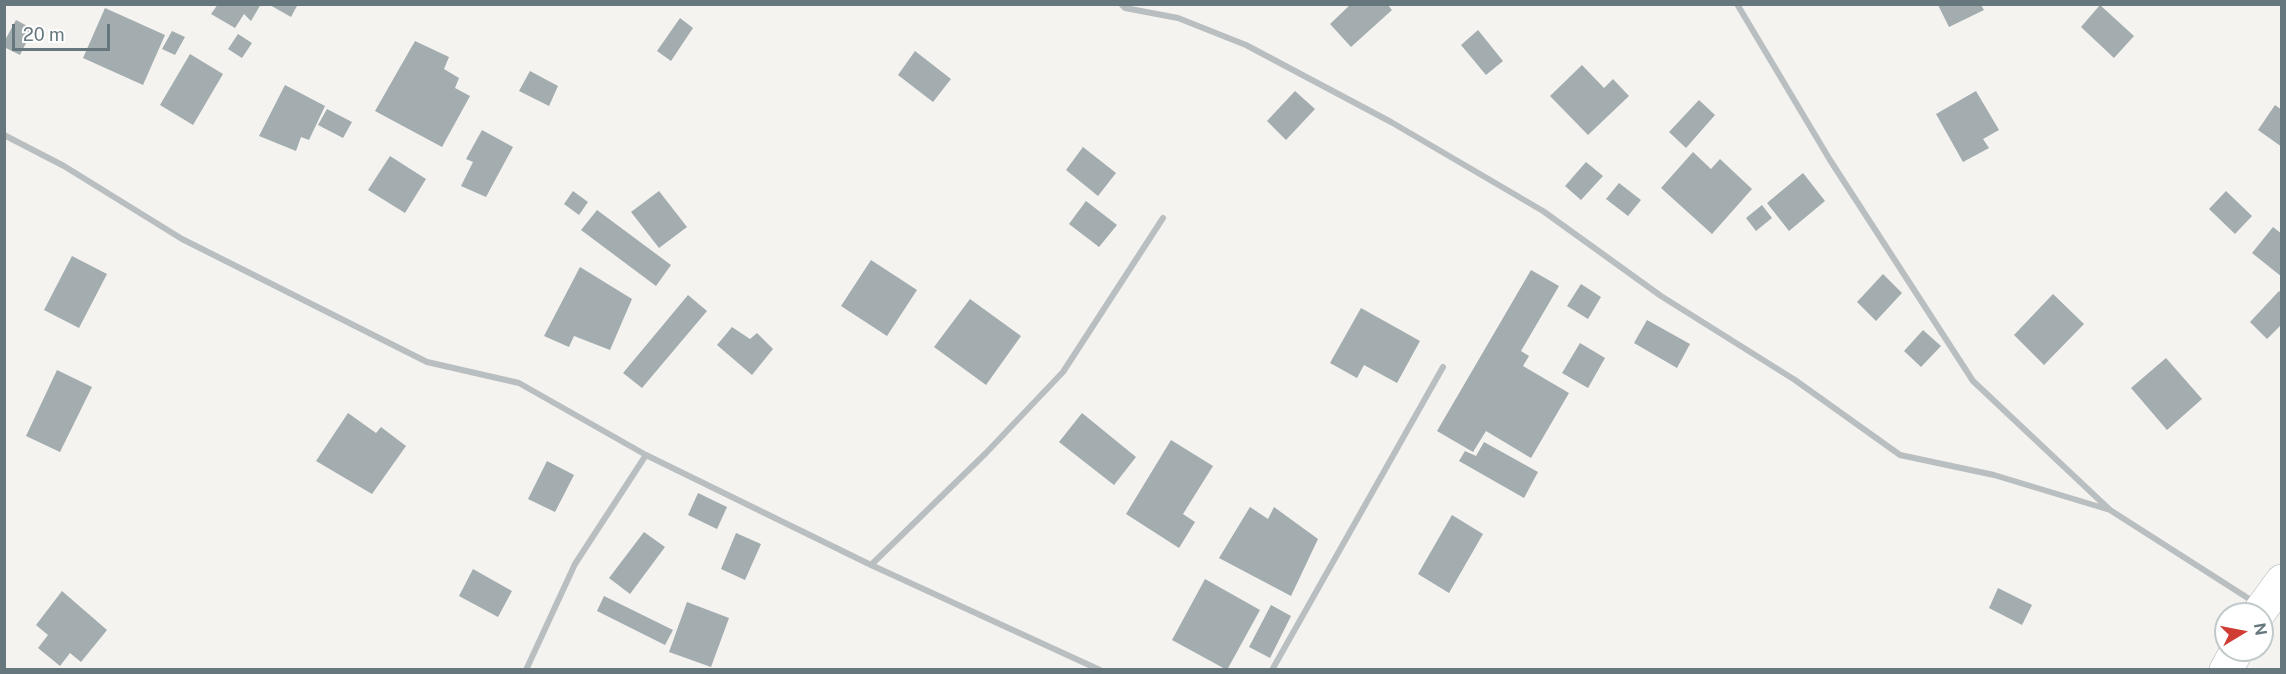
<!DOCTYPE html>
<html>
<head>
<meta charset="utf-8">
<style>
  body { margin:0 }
  #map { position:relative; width:2286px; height:674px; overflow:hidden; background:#f4f3f0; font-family:"Public Sans",sans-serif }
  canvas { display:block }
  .frame { position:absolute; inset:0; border:6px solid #66777e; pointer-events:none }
  .north { position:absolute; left:2214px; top:602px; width:60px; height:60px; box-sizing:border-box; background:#fff; border:2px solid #c2c9cb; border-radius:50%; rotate:80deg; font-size:16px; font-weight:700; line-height:24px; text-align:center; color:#66777e }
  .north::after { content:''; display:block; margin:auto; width:21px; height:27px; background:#cf3d34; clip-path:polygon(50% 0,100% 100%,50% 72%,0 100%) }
  .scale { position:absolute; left:12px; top:24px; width:98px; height:27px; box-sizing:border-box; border:3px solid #66777e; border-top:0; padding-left:8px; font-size:18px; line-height:21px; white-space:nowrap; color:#66777e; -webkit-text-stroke:4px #fff; paint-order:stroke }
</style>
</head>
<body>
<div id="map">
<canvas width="2286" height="674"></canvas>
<div class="frame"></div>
<div class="north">N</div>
<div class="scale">20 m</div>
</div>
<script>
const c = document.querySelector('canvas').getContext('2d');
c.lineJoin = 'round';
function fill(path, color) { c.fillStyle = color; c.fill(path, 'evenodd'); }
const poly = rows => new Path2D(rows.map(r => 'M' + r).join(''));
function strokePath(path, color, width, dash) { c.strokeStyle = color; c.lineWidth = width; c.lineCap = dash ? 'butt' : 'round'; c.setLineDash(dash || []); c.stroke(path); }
fill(poly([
  [218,4,261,4,251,21,244,14,235,28,211,14],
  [268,4,298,4,291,17],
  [1351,4,1387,4,1392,10,1351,47,1330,24],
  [1938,5,1981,5,1984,10,1949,27],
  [2100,5,2134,36,2114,58,2081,27],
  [105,8,165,35,143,85,83,58],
  [680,18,693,28,671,61,657,51],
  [16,20,33,29,20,55,4,47,4,42],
  [1478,30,1503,61,1486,75,1461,45],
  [172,31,185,37,175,55,162,49],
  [238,34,252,43,242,58,228,49],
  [415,41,449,57,444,69,459,78,455,88,470,96,442,147,375,111],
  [915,51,951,79,933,102,898,75],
  [190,54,223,74,193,125,160,105],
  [1582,65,1604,88,1613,79,1629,96,1588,135,1550,96],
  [530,71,558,86,549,106,519,91],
  [285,85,325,106,309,140,301,137,296,151,259,136],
  [1295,91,1315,109,1286,140,1267,121],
  [1976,91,1999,130,1983,139,1989,148,1963,162,1936,114],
  [1699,100,1715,115,1686,148,1669,132],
  [2275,105,2282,110,2282,147,2258,130],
  [327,109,352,122,343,138,318,125],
  [482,130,513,147,486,197,461,186,473,162,466,159],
  [1083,147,1116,173,1098,196,1066,170],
  [1693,152,1711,169,1720,159,1752,189,1712,234,1661,188],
  [390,156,426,179,405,213,368,190],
  [1586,162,1603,176,1581,200,1565,186],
  [1803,173,1825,201,1789,231,1767,203],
  [1619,183,1641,200,1628,216,1606,199],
  [573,191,588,202,579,215,564,204],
  [659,191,687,227,659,248,631,212],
  [2226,191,2252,216,2235,234,2209,209],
  [1086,201,1117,225,1099,247,1069,224],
  [1762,205,1772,218,1756,231,1746,218],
  [597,210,671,265,656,286,581,230],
  [2273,227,2282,234,2282,277,2252,253],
  [72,256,107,274,79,328,44,310],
  [871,260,917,290,887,336,841,306],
  [580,267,632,299,610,350,574,336,569,347,544,336],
  [1531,270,1559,286,1521,351,1529,356,1523,366,1569,393,1531,458,1486,431,1473,452,1437,431],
  [1883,274,1902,293,1876,321,1857,302],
  [1581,284,1601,297,1588,319,1567,306],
  [2279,291,2282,294,2282,324,2267,339,2250,322],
  [2053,294,2084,324,2044,365,2014,335],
  [688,295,707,311,642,388,623,373],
  [970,299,1021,336,986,385,934,347],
  [1361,308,1420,341,1397,383,1364,365,1357,378,1330,363],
  [1647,320,1690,344,1677,368,1634,343],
  [732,327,750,339,757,333,773,349,752,375,717,345],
  [1923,330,1941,346,1921,367,1904,351],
  [1580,343,1605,358,1588,388,1562,373],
  [2166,358,2202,399,2167,430,2131,388],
  [57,370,92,387,60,452,26,436],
  [348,413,376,433,381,427,406,446,372,494,316,461],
  [1082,413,1136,457,1114,485,1059,442],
  [1171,440,1213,466,1183,514,1195,522,1179,548,1126,514],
  [1484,442,1538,472,1524,498,1459,461,1465,451,1476,456],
  [547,461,574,475,555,512,528,499],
  [698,493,727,507,717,529,688,515],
  [1250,507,1268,519,1274,507,1318,539,1291,596,1219,558],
  [1452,515,1483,534,1449,593,1418,574],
  [644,532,665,547,630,594,609,578],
  [736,533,761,544,745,580,721,569],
  [473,569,512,591,498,617,459,596],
  [1205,579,1260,610,1227,670,1172,640],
  [1998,588,2032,605,2022,625,1989,608],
  [62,591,107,630,81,662,70,653,60,666,38,648,48,635,36,625],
  [604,596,673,630,665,645,597,611],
  [687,602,729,618,711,667,669,652],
  [1271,605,1291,616,1270,658,1249,647]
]), '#a3acaf');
const primary = poly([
  [2258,614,2282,581],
  [2226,670,2237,650]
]);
strokePath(primary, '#adb2b4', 34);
strokePath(poly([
  [1121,4,1125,8,1178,18,1246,45,1391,122,1543,211,1661,296,1795,380,1900,455,1994,475,2110,510],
  [1737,4,1830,160,1973,381,2110,510,2254,602],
  [4,135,64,166,182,239,427,362,519,383,646,455,871,565,1100,670],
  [871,565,986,453,1063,372,1163,218],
  [526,670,575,564,646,455],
  [1272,670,1443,367]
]), '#b9bec0', 6);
strokePath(primary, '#fff', 33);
</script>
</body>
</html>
